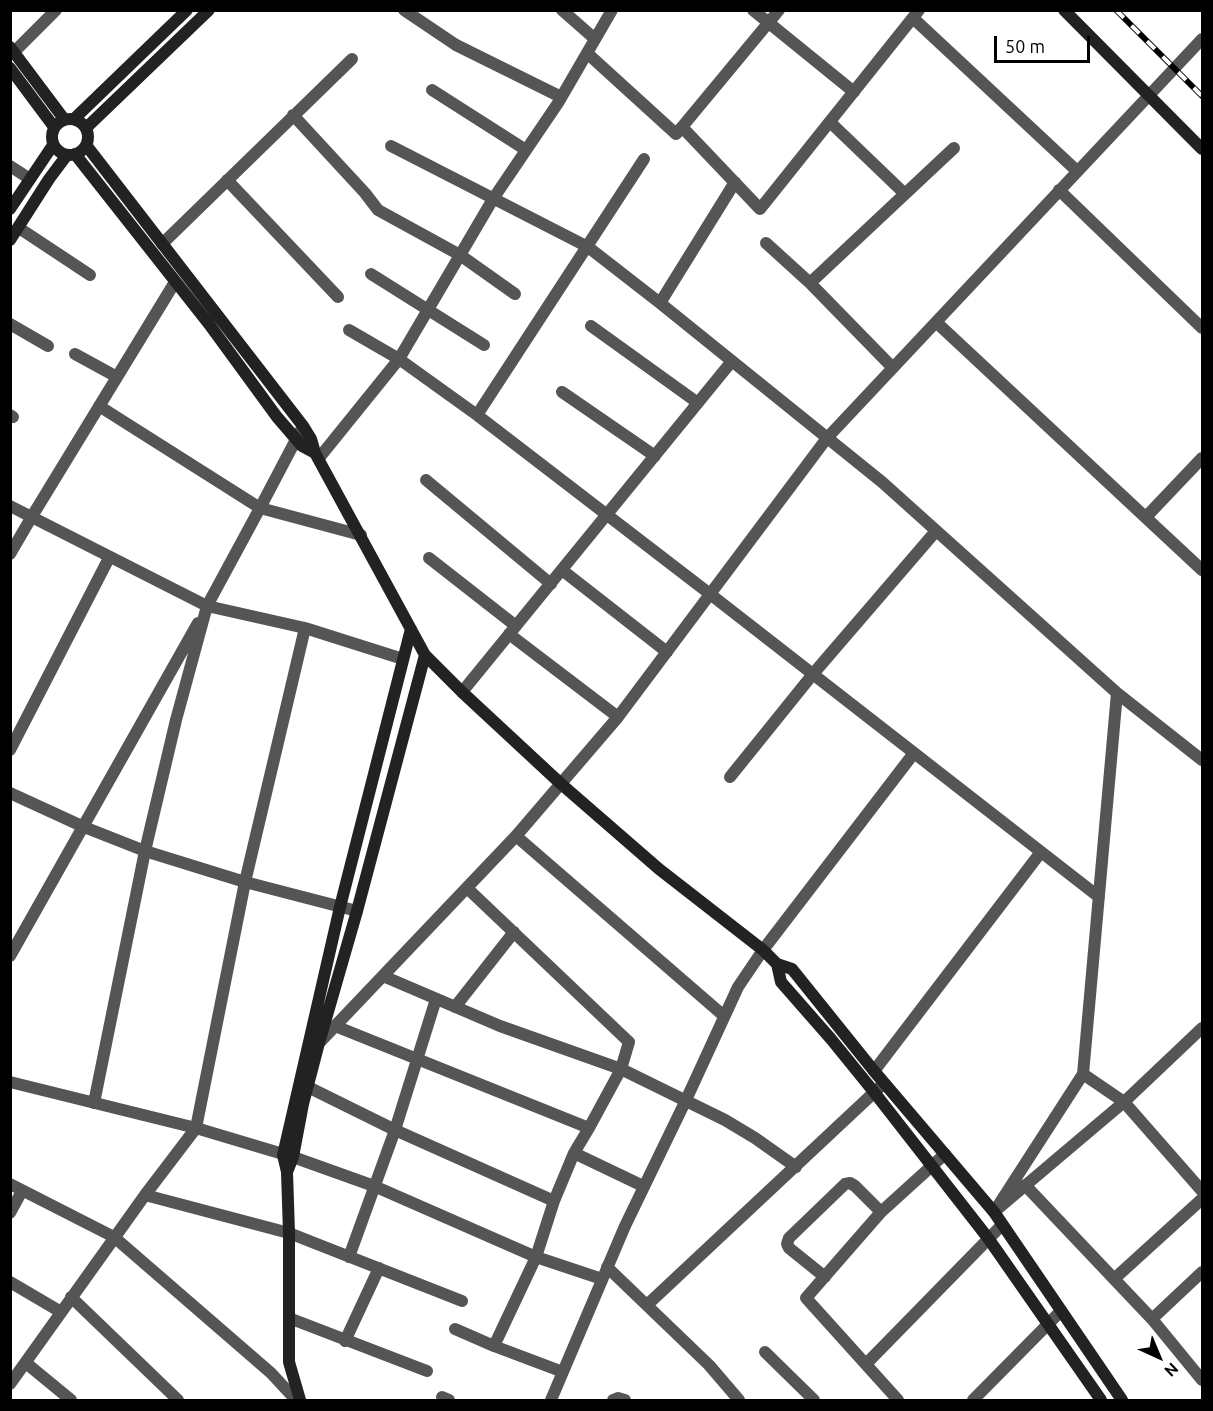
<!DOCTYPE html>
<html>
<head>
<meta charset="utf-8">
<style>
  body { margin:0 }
  #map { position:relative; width:1213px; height:1411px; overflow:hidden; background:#fff; font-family:Ubuntu,sans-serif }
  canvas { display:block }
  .frame { position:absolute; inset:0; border:12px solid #000; pointer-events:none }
  .north { position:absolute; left:1129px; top:1327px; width:60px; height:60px; -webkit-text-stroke:4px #fff; paint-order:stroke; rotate:136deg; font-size:16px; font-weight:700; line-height:24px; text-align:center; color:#000 }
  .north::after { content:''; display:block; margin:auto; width:21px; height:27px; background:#000; clip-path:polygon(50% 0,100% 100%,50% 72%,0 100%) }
  .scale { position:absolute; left:994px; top:36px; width:96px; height:27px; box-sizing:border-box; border:3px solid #000; border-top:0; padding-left:8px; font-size:18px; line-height:21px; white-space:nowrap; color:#000; -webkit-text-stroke:4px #fff; paint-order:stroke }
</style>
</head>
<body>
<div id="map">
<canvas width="1213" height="1411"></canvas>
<div class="frame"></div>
<div class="north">N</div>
<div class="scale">50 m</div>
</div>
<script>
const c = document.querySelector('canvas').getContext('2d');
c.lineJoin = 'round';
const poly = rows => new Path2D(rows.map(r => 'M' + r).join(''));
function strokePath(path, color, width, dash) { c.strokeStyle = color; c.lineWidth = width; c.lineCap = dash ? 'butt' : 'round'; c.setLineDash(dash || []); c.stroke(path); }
strokePath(poly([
  [404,10,456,45,561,97],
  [562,10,595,39],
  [753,10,854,92],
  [913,18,1077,171],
  [14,52,56,10],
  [587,53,676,134,682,127,760,209,919,10],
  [432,90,526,150],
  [293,115,365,193,378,210,460,255,515,294],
  [830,122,905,194],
  [682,127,779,10],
  [391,146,588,247,660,303,882,482,1117,693,1083,1074],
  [10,166,30,179],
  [227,180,338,297],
  [1059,190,1202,328],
  [19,228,90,275],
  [766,243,810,283],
  [162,244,352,59],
  [371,274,484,345],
  [660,303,735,182],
  [936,322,1202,570],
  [10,324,48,346],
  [591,326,698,403],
  [349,330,399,359,493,199,558,103,612,10],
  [75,354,117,377],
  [893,368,810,283,954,148],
  [562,392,655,456],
  [99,406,260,508,301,430],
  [10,415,13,417],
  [477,415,644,159],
  [319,458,399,359,477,415,710,594,1099,897],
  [426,480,551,584],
  [10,506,207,606,176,720,145,851,245,882,357,911],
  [1146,517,1202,458],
  [361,535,260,508,207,606,305,628,403,659],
  [10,554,31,518,175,282],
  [429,558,516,626],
  [562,570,667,652],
  [509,634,618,717],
  [462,692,732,361],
  [1117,693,1202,760],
  [10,750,109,558],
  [730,777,813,674,936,531],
  [10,793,84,827,145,851,94,1103],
  [516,836,724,1016],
  [10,956,198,623],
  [383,976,500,1026,621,1069,629,1042,467,888],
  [455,1007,514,932],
  [335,1026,589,1128,621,1069,725,1120,755,1138,796,1167],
  [1202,1028,1124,1102,1202,1191],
  [319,1043,516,836,618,717,827,438,1202,39],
  [874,1071,1041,852],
  [1083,1074,1124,1102,994,1212,1083,1074],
  [10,1082,196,1128,293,1157,374,1186,536,1257,602,1279],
  [308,1087,395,1130,554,1201,574,1153,589,1128],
  [574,1153,643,1186],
  [10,1184,114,1237,271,1373,296,1400],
  [1025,1185,1152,1319,1202,1380],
  [145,1195,196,1128,245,882,305,628],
  [10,1213,22,1191],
  [349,1257,395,1130,436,999],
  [607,1267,709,1365,739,1400],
  [825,1277,789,1248,787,1244,789,1238,845,1184,850,1183,855,1186,881,1212],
  [1114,1279,1202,1199],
  [10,1282,61,1312],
  [71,1297,178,1400],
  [647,1305,881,1086],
  [289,1318,427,1371],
  [1152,1319,1202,1272],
  [455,1329,494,1346,563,1372],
  [345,1341,379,1268],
  [494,1346,536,1257,554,1201],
  [765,1352,814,1400],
  [26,1363,71,1400],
  [867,1363,1002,1225],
  [10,1384,145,1195,289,1233,462,1301],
  [442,1397,449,1400],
  [551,1400,625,1226,686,1100,738,987,763,950,914,753],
  [613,1400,618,1398,625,1400],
  [898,1400,806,1298,881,1212,945,1154],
  [973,1400,1061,1311]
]), '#555', 12);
strokePath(poly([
  [1064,10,1202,149],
  [10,47,64,119],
  [10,68,54,127],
  '52 137a18 18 0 1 1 36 0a18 18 0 1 1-36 0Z',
  [74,119,187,10],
  [86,128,209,10],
  [86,145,303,426,311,439,315,453,425,655,462,692,560,783,659,869,763,950,777,964,792,969,874,1071,994,1212,1122,1400],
  [75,154,209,324,277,417,302,446,315,453],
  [10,209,53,145],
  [10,240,49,179,67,155],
  [777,964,781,982,831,1039,874,1092,988,1238,1101,1400],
  [287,1172,293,1157,303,1104,319,1043,357,911,425,655],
  [300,1400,289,1362,289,1233,287,1172,283,1155,340,907,411,629]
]), '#222', 12);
const rail = poly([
  [1116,10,1202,96]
]);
strokePath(rail, '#000', 6);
strokePath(rail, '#fff', 4, [11]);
</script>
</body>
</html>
